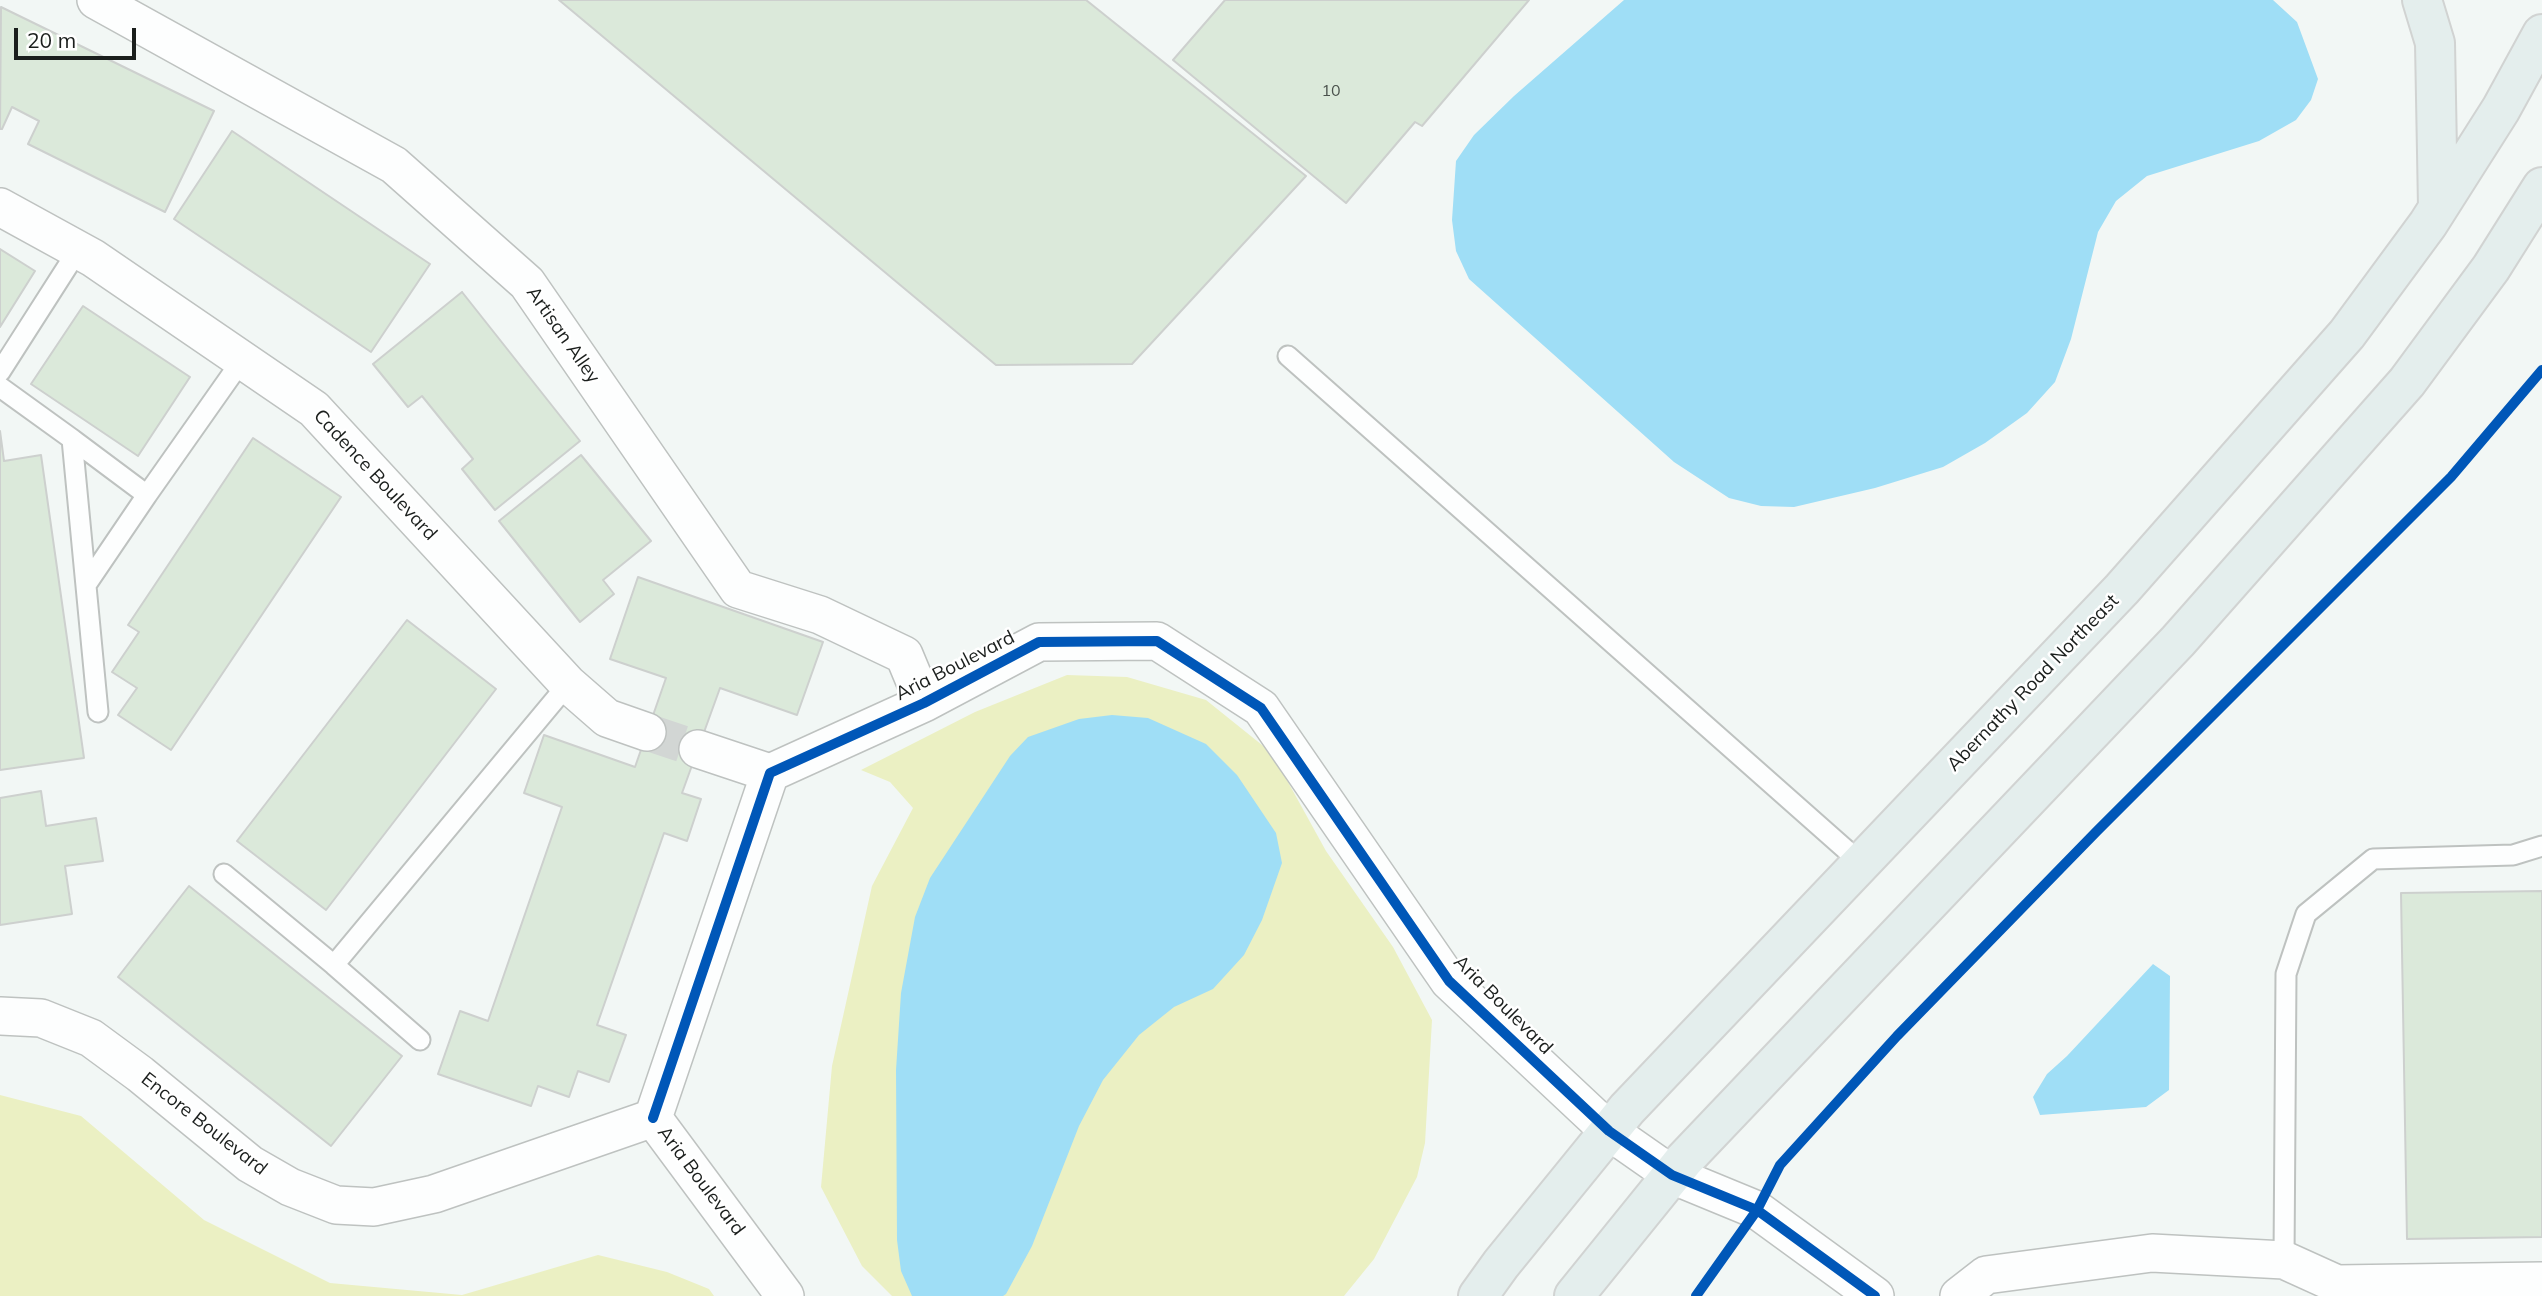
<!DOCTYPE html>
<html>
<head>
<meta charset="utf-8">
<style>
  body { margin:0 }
  #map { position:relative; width:2542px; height:1296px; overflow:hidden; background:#f2f7f5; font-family:Mulish,sans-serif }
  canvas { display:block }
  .scale { position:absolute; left:14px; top:28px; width:122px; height:32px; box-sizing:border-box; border:4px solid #1a1e1c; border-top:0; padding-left:9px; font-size:21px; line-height:24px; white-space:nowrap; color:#1a1e1c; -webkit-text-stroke:5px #fff; paint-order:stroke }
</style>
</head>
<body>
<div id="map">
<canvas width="2542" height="1296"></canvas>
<div class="scale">20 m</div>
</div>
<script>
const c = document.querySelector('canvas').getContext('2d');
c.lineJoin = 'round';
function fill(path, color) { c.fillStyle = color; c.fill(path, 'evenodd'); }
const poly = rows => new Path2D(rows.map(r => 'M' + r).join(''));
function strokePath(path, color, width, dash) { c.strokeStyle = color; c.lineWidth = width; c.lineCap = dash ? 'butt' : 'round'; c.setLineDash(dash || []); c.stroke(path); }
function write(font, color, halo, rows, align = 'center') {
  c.font = font + ' Mulish,sans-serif'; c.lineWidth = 5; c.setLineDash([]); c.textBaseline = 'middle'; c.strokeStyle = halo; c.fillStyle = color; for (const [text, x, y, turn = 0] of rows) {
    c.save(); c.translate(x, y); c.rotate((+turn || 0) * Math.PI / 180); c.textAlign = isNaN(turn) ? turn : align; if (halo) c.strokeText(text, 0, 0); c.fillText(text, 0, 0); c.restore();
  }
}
fill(poly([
  [1067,675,1127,677,1206,700,1272,753,1326,851,1393,947,1432,1020,1425,1143,1417,1177,1374,1259,1344,1296,892,1296,862,1266,821,1187,832,1066,872,886,913,808,890,782,861,770,975,712],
  [0,1095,81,1116,204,1220,330,1283,462,1295,598,1255,667,1272,709,1289,714,1296,0,1296]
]), '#ebf0c3');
fill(poly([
  [1624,0,2273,0,2297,22,2318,79,2311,100,2296,120,2259,141,2147,176,2116,201,2098,232,2071,339,2055,382,2027,413,1985,443,1943,467,1875,488,1794,507,1761,506,1729,498,1674,462,1469,279,1456,251,1452,220,1456,161,1474,135,1514,96],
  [1112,715,1148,718,1206,744,1237,775,1276,833,1282,863,1262,920,1244,955,1213,989,1174,1007,1139,1035,1103,1080,1079,1126,1032,1246,1006,1294,1003,1296,912,1296,901,1271,897,1240,896,1070,901,993,915,917,930,878,1010,756,1028,737,1079,719],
  [2153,964,2170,976,2169,1090,2146,1107,2040,1115,2033,1097,2047,1074,2067,1056]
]), '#9fdef6');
const building = poly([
  [559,0,1086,0,1306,176,1132,364,996,365,559,0],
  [1225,0,1529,0,1422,126,1415,122,1346,203,1173,60,1225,0],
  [1,7,214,111,165,212,28,144,39,121,12,107,2,129,0,129,1,7],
  [232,131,430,264,371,352,174,219,232,131],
  [0,249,35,271,0,327,0,249],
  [462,292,580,441,495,510,462,469,473,459,422,396,408,407,373,364,462,292],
  [83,306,190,377,138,456,31,384,83,306],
  [0,431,4,461,41,455,84,758,0,770,0,431],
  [253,438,341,497,171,750,118,715,137,688,112,672,139,632,128,625,253,438],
  [581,455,651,541,603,580,614,594,580,622,499,521,581,455],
  [638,577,823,642,797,715,720,688,682,793,701,799,687,841,664,833,597,1025,626,1035,609,1082,578,1071,569,1097,538,1086,531,1106,438,1074,460,1011,488,1021,562,807,524,793,544,735,635,767,666,678,610,659,638,577],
  [407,620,496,689,326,910,237,841,407,620],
  [41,791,46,826,96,818,103,861,65,866,72,914,0,925,0,798,41,791],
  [189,886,402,1056,331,1146,118,977,189,886],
  [2542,891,2542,1237,2407,1239,2401,893,2542,891]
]);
fill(building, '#dbe9da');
strokePath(building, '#cdd0ce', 2);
strokePath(poly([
  [647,732,698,749]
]), '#d2d6d4', 37, [37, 18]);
const service = poly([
  [1288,356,1861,863],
  [0,372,78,250],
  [0,387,72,439,98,712],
  [72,439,147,495,242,360],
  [86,585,147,495],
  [224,874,334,965,568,684],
  [334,965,420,1040],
  [2284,1260,2286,974,2306,914,2373,859,2513,855,2542,846]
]);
const minor = poly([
  [96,0,394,165,527,283,738,589,820,615,904,655,924,703],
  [0,207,93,258,314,409,568,684,607,718,647,732],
  [698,749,770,773],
  [0,1016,41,1018,91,1038,140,1074,250,1164,290,1187,336,1205,374,1207,434,1194,653,1118],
  [653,1118,770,773,924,703,1039,642,1157,641,1261,708,1449,981,1609,1131,1672,1175,1757,1210,1875,1296],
  [653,1118,785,1296],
  [1959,1296,1986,1275,2152,1253,2284,1260,2337,1284,2542,1281]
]);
const primary = poly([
  [2422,0,2435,43,2438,207],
  [1478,1296,1501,1264,1627,1109,2122,589,2347,334,2428,224,2501,109,2542,34],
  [1574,1296,1684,1160,2178,641,2407,382,2491,268,2542,187]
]);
strokePath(service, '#bec2c0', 23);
strokePath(minor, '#bec2c0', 40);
strokePath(primary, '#d1d3d2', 42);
strokePath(service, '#fdfefe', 19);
strokePath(minor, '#fdfefe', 37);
strokePath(primary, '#e4eeed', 38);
strokePath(poly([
  [653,1118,770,773,924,703,1039,642,1157,641,1261,708,1449,981,1609,1131,1672,1175,1757,1210,1875,1296],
  [1696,1296,1757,1210,1780,1165,1897,1036,2097,831,2451,477,2542,370]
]), '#0057b8', 10);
write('16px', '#4a514c', null, [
  ["10",1331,91]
]);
write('19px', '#1a1e1c', '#fff', [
  ["Artisan Alley",563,335,55],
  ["Cadence Boulevard",375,475,47],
  ["Aria Boulevard",955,666,-27],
  ["Abernathy Road Northeast",2033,683,-46],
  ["Aria Boulevard",1503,1005,45],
  ["Encore Boulevard",204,1124,38],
  ["Aria Boulevard",701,1181,53]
]);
</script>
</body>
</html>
